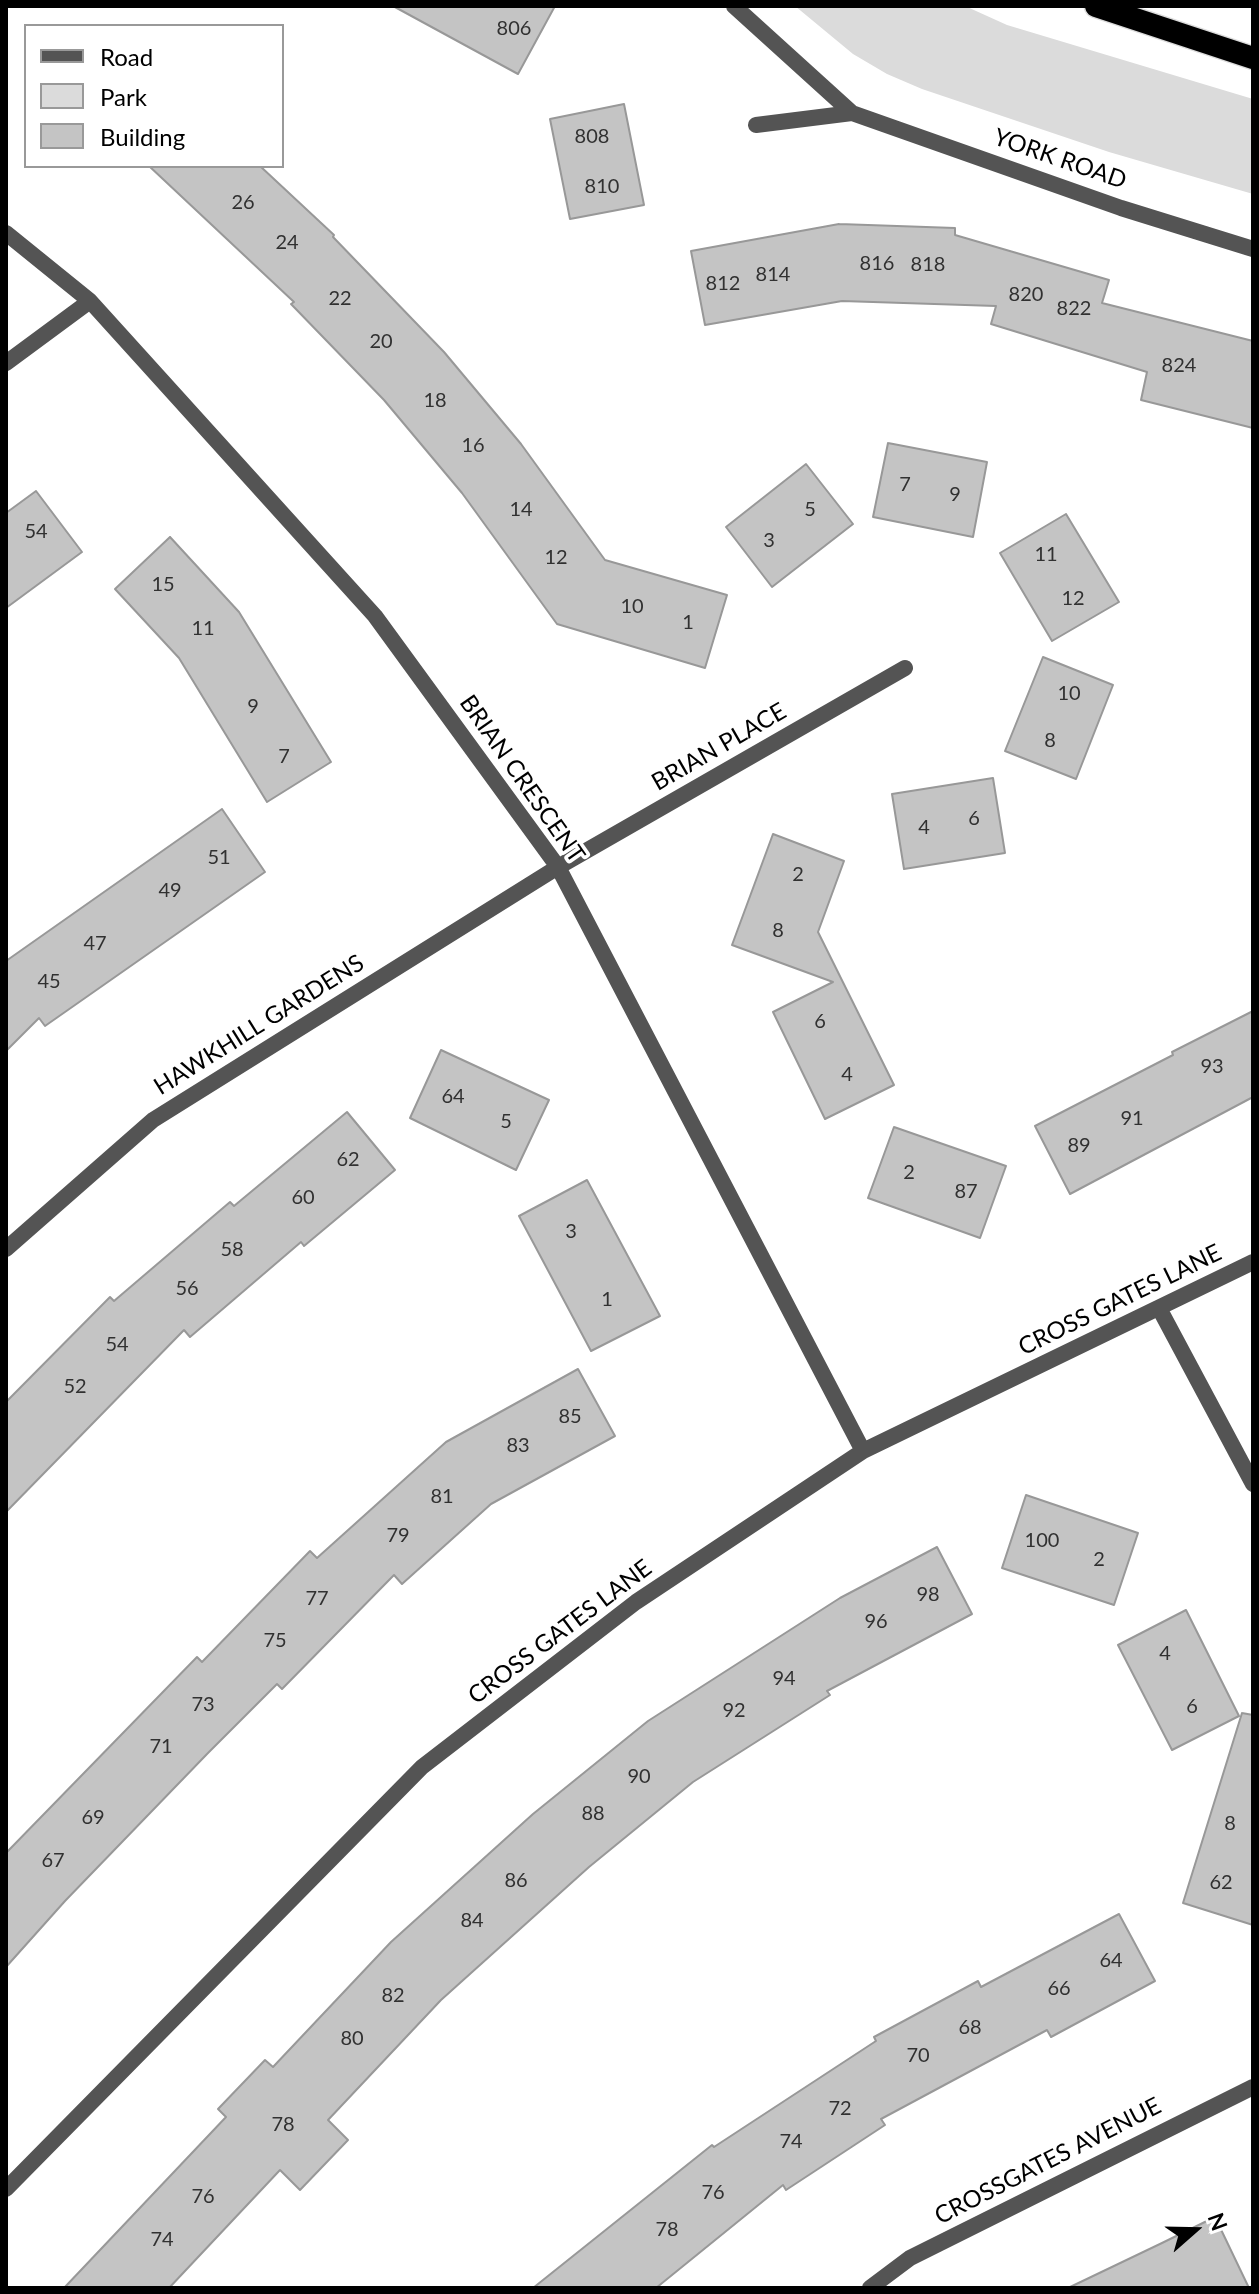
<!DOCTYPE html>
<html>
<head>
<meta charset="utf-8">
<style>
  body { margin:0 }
  #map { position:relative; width:1259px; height:2294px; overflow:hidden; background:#fff; font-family:Lato,sans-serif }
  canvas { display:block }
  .frame { position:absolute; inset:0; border:8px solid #000; pointer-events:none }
  .legend { position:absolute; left:24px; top:24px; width:260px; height:144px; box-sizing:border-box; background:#fff; border:2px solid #999; margin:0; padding:10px 14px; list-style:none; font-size:24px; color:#000 }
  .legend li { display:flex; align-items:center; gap:16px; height:40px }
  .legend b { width:40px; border:2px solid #999 }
  .north { position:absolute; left:1155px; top:2190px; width:80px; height:80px; -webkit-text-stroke:6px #fff; paint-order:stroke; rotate:70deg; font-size:22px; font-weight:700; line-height:32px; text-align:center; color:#000 }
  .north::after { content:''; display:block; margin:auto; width:28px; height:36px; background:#000; clip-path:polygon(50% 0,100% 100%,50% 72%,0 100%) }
</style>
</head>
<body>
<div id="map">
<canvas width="1259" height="2294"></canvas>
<div class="frame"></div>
<ul class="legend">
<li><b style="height:10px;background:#545454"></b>Road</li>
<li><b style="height:22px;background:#dbdbdb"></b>Park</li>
<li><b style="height:22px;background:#c4c4c4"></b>Building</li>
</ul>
<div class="north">N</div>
</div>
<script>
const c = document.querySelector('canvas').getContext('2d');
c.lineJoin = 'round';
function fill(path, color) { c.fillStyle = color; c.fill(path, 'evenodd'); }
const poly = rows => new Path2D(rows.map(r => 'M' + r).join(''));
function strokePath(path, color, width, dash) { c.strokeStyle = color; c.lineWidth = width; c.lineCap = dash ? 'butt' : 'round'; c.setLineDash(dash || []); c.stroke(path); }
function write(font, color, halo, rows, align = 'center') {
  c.font = font + ' Lato,sans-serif'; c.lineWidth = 7; c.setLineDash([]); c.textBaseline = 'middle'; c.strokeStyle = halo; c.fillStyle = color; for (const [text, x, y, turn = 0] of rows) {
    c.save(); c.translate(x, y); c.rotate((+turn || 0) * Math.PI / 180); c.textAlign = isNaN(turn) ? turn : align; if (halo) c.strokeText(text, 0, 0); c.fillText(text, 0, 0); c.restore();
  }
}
fill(poly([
  [795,6,965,6,1007,25,1253,99,1253,194,1109,152,922,89,887,74,853,54]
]), '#dbdbdb');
const building = poly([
  [393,6,555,6,518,74,393,6],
  [624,104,644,205,570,219,550,119,624,104],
  [149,166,260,166,334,235,333,237,444,352,521,444,605,560,727,595,705,668,557,624,462,493,384,400,291,304,294,302,149,166],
  [839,224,955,228,955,235,1109,280,1102,303,1253,341,1253,428,1141,400,1147,372,991,324,996,306,842,301,705,325,691,251,839,224],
  [888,443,987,462,973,537,873,517,888,443],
  [806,464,853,524,772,587,726,527,806,464],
  [36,491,82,552,6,608,6,513,36,491],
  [1066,514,1119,602,1052,641,1000,553,1066,514],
  [170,537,239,612,331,762,267,802,179,658,115,589,170,537],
  [1043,657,1113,685,1076,779,1005,751,1043,657],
  [993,778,1005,853,904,869,892,794,993,778],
  [222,809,265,872,45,1026,39,1018,6,1051,6,961,222,809],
  [773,834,844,861,818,932,894,1085,825,1119,773,1012,833,982,732,945,773,834],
  [1253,1011,1253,1097,1070,1194,1035,1126,1173,1055,1172,1052,1253,1011],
  [441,1050,549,1100,516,1170,410,1118,441,1050],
  [347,1112,395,1170,304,1246,301,1242,190,1337,184,1330,6,1512,6,1402,110,1297,114,1301,230,1202,234,1206,347,1112],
  [894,1127,1006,1166,980,1238,868,1198,894,1127],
  [587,1180,660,1316,591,1351,519,1216,587,1180],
  [578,1369,615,1436,491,1504,402,1584,394,1575,282,1689,277,1684,208,1753,65,1901,6,1967,6,1853,197,1657,202,1662,310,1551,317,1558,446,1442,578,1369],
  [1026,1495,1138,1533,1114,1605,1002,1568,1026,1495],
  [937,1547,972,1614,827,1691,830,1695,693,1782,589,1867,441,2000,328,2120,348,2140,300,2190,280,2170,169,2288,64,2288,226,2117,218,2109,265,2060,273,2067,391,1942,533,1814,648,1721,840,1598,937,1547],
  [1186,1610,1239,1716,1172,1750,1118,1645,1186,1610],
  [1242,1713,1253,1715,1253,1925,1183,1903,1242,1713],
  [1119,1914,1155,1981,1051,2037,1047,2030,881,2119,885,2125,786,2190,783,2185,656,2288,533,2288,712,2145,714,2147,876,2041,874,2037,978,1981,981,1987,1119,1914],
  [1215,2217,1249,2288,1068,2288,1162,2243,1215,2217]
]);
fill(building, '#c4c4c4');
strokePath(building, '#989898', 2);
const trunk = poly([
  [1096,6,1253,58]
]);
strokePath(trunk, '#dbdbdb', 25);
strokePath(poly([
  [734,6,852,113,1121,208,1253,249],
  [756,125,852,113],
  [6,233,90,301,375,616,558,867,863,1451],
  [6,363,90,301],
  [6,1249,153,1120,558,867,905,668],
  [1159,1308,1253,1484],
  [6,2189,422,1767,636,1602,863,1451,1253,1262],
  [870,2288,910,2258,1253,2087]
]), '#545454', 16);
strokePath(trunk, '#000', 22);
write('20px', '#313131', null, [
  ["806",514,29],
  ["808",592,137],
  ["810",602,187],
  ["26",243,203],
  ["24",287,243],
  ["816",877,264],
  ["818",928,265],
  ["814",773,275],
  ["812",723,284],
  ["820",1026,295],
  ["22",340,299],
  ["822",1074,309],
  ["20",381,342],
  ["824",1179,366],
  ["18",435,401],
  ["16",473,446],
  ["7",905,485],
  ["9",955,495],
  ["14",521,510],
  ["5",810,510],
  ["54",36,532],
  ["3",769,541],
  ["11",1046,555],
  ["12",556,558],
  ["15",163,585],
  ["12",1073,599],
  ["10",632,607],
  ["1",688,623],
  ["11",203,629],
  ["10",1069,694],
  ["9",253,707],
  ["8",1050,741],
  ["7",284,757],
  ["6",974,819],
  ["4",924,828],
  ["51",219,858],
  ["2",798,875],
  ["49",170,891],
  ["8",778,931],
  ["47",95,944],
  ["45",49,982],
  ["6",820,1022],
  ["93",1212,1067],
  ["4",847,1075],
  ["64",453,1097],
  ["91",1132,1119],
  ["5",506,1122],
  ["89",1079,1146],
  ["62",348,1160],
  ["2",909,1173],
  ["87",966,1192],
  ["60",303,1198],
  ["3",571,1232],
  ["58",232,1250],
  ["56",187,1289],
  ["1",607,1300],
  ["54",117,1345],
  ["52",75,1387],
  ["85",570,1417],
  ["83",518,1446],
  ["81",442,1497],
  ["79",398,1536],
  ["100",1042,1541],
  ["2",1099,1560],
  ["98",928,1595],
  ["77",317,1599],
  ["96",876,1622],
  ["75",275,1641],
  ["4",1165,1654],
  ["94",784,1679],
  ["73",203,1705],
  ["6",1192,1707],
  ["92",734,1711],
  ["71",161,1747],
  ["90",639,1777],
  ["88",593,1814],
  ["69",93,1818],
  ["8",1230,1824],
  ["67",53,1861],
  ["86",516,1881],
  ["62",1221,1883],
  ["84",472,1921],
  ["64",1111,1961],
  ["66",1059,1989],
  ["82",393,1996],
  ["68",970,2028],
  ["80",352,2039],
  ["70",918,2056],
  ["72",840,2109],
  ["78",283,2125],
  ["74",791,2142],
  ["76",713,2193],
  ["76",203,2197],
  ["78",667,2230],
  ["74",162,2240]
]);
write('24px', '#000', '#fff', [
  ["YORK ROAD",1060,159,19],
  ["BRIAN PLACE",719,747,-30],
  ["BRIAN CRESCENT",522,779,55],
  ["HAWKHILL GARDENS",259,1025,-32],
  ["CROSS GATES LANE",1120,1300,-26],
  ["CROSS GATES LANE",560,1632,-37],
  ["CROSSGATES AVENUE",1048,2161,-27]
]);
</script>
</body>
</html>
